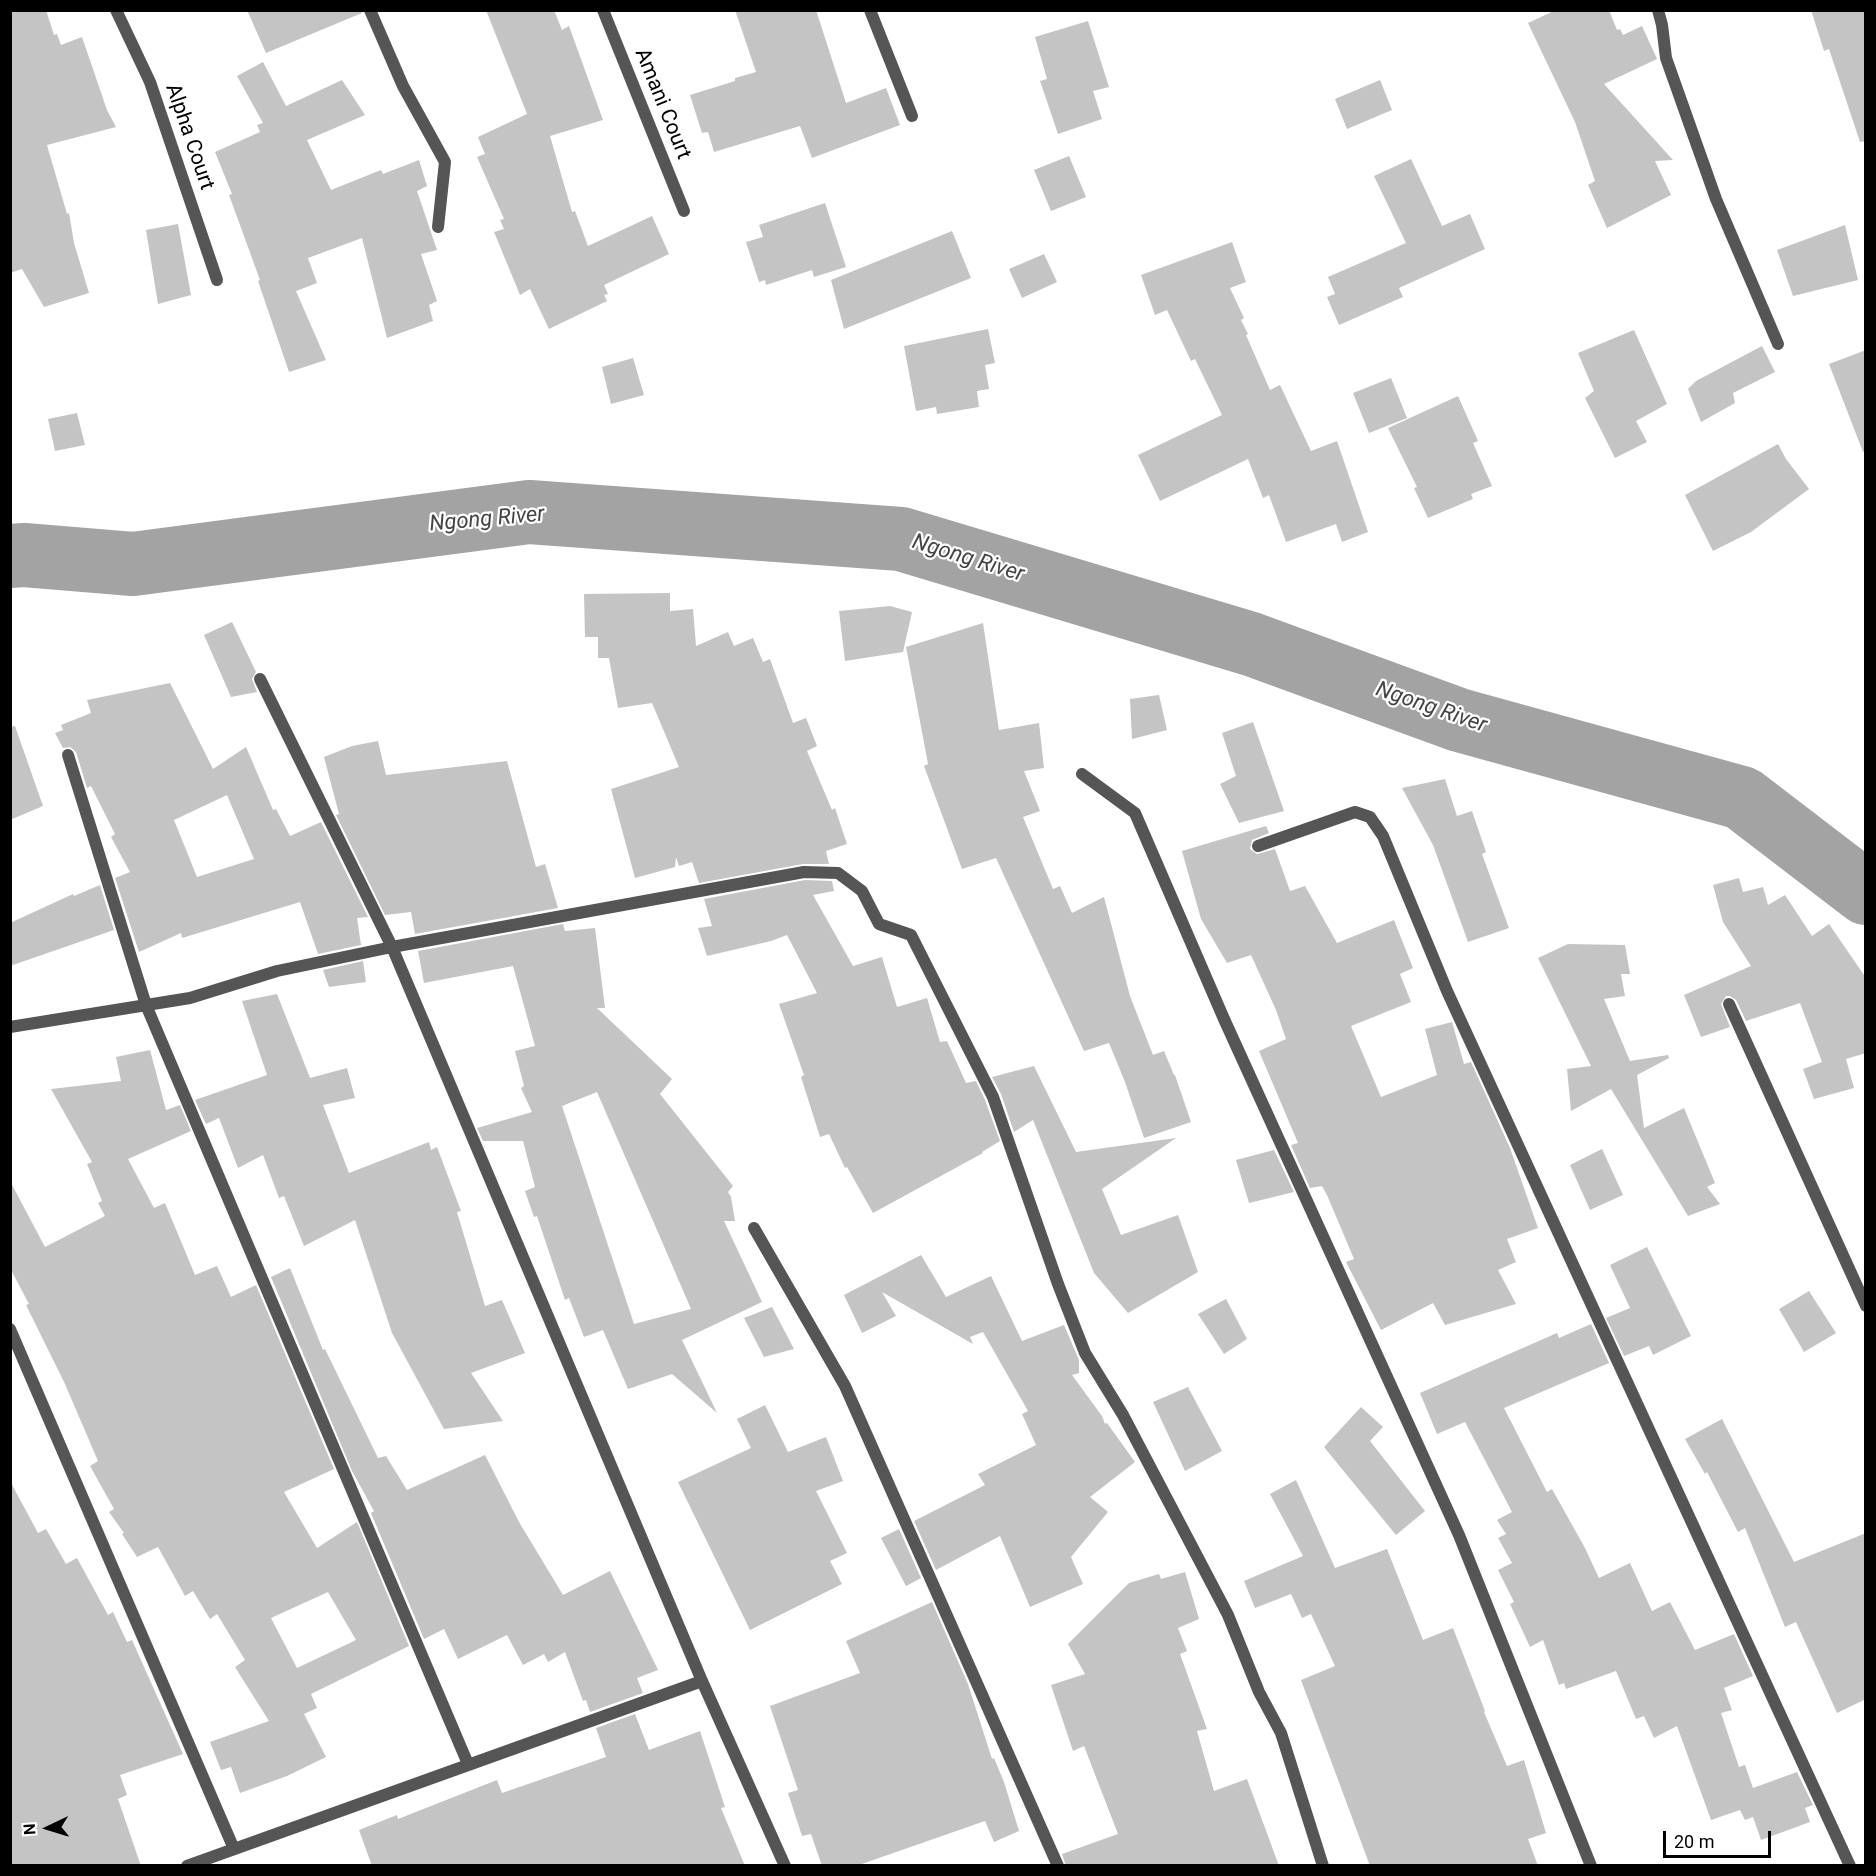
<!DOCTYPE html>
<html>
<head>
<meta charset="utf-8">
<style>
  body { margin:0 }
  #map { position:relative; width:1876px; height:1876px; overflow:hidden; background:#fff; font-family:Roboto,sans-serif }
  canvas { display:block }
  .frame { position:absolute; inset:0; border:12px solid #000; pointer-events:none }
  .north { position:absolute; left:18px; top:1798px; width:60px; height:60px; -webkit-text-stroke:4px #fff; paint-order:stroke; rotate:266deg; font-size:16px; font-weight:700; line-height:24px; text-align:center; color:#000 }
  .north::after { content:''; display:block; margin:auto; width:21px; height:27px; background:#000; clip-path:polygon(50% 0,100% 100%,50% 72%,0 100%) }
  .scale { position:absolute; left:1663px; top:1831px; width:108px; height:27px; box-sizing:border-box; border:3px solid #000; border-top:0; padding-left:8px; font-size:18px; line-height:21px; white-space:nowrap; color:#000; -webkit-text-stroke:4px #fff; paint-order:stroke }
</style>
</head>
<body>
<div id="map">
<canvas width="1876" height="1876"></canvas>
<div class="frame"></div>
<div class="north">N</div>
<div class="scale">20 m</div>
</div>
<script>
const c = document.querySelector('canvas').getContext('2d');
c.lineJoin = 'round';
const poly = rows => new Path2D(rows.map(r => 'M' + r).join(''));
function strokePath(path, color, width, dash) { c.strokeStyle = color; c.lineWidth = width; c.lineCap = dash ? 'butt' : 'round'; c.setLineDash(dash || []); c.stroke(path); }
function fill(path, color) { c.fillStyle = color; c.fill(path, 'evenodd'); }
function write(font, color, halo, rows, align = 'center') {
  c.font = font + ' Roboto,sans-serif'; c.lineWidth = 4.5; c.setLineDash([]); c.textBaseline = 'middle'; c.strokeStyle = halo; c.fillStyle = color; for (const [text, x, y, turn = 0] of rows) {
    c.save(); c.translate(x, y); c.rotate((+turn || 0) * Math.PI / 180); c.textAlign = isNaN(turn) ? turn : align; if (halo) c.strokeText(text, 0, 0); c.fillText(text, 0, 0); c.restore();
  }
}
strokePath(poly([
  [10,556,24,555,133,564,529,512,901,539,1251,644,1459,720,1742,798,1866,893]
]), '#a3a3a3', 64);
fill(poly([
  [10,10,46,10,54,35,57,34,61,45,82,37,107,110,116,127,47,145,67,214,69,213,74,243,89,293,44,307,22,269,10,273],
  [247,10,362,10,362,13,266,53],
  [486,10,554,10,562,30,569,26,603,120,550,136,572,212,575,211,588,246,652,216,669,254,604,285,608,294,604,295,607,301,549,329,530,289,520,295,494,232,504,229,500,220,504,219,477,157,485,154,478,137,527,114],
  [735,10,816,10,846,103,886,88,900,125,812,158,800,126,714,152,708,132,702,133,690,95,735,81,735,78,756,72],
  [1556,10,1609,10,1617,30,1620,29,1623,35,1642,26,1657,59,1604,84,1673,160,1655,161,1671,195,1607,228,1588,185,1595,181,1575,122,1528,23],
  [1811,10,1866,10,1866,141,1860,142,1829,49,1824,51],
  [1088,21,1109,87,1093,91,1102,119,1058,134,1040,81,1047,79,1035,37],
  [263,62,286,106,342,80,365,115,307,140,331,190,381,170,383,174,419,160,427,186,417,191,437,250,421,254,437,301,429,305,433,321,387,338,362,238,308,258,317,283,296,291,326,360,289,372,258,281,260,280,229,195,232,194,215,152,260,132,257,125,263,123,237,76],
  [1380,80,1392,110,1347,129,1335,99],
  [1069,156,1086,197,1051,211,1034,170],
  [1411,159,1442,226,1470,214,1485,249,1399,288,1403,297,1339,325,1327,297,1335,294,1328,277,1406,243,1374,176],
  [825,203,846,267,814,277,812,270,766,285,765,280,759,282,746,242,763,237,759,225],
  [178,224,191,295,158,304,146,230],
  [1845,225,1858,280,1793,296,1777,250],
  [952,231,971,278,844,329,831,280],
  [1232,242,1246,282,1230,288,1244,318,1241,320,1248,334,1246,335,1270,390,1280,385,1311,451,1337,441,1368,532,1342,542,1336,524,1286,542,1269,495,1263,498,1248,459,1160,501,1138,455,1222,415,1195,359,1191,361,1167,310,1155,315,1141,275],
  [1044,254,1057,282,1022,298,1009,269],
  [988,329,995,363,985,365,989,389,977,391,979,407,937,414,936,407,916,411,904,346],
  [1634,330,1667,404,1636,421,1647,442,1615,458,1585,398,1594,391,1578,353],
  [1762,346,1775,372,1733,393,1735,403,1701,422,1688,389,1696,381],
  [1866,350,1866,451,1863,452,1829,364],
  [633,358,644,395,611,404,602,367],
  [1391,378,1407,418,1369,433,1353,393],
  [1458,396,1478,441,1473,443,1492,486,1471,494,1473,499,1428,518,1414,488,1417,487,1388,428],
  [77,413,85,445,55,451,48,419],
  [1778,444,1786,459,1809,489,1751,532,1713,551,1685,495],
  [670,593,670,611,693,609,696,646,728,632,734,646,753,638,763,662,770,659,793,723,806,718,817,746,807,751,832,810,835,808,847,844,826,851,829,864,803,864,699,883,692,862,679,866,676,857,675,867,635,878,611,789,679,767,652,703,618,708,609,658,598,658,598,637,585,637,584,594],
  [890,606,912,612,903,652,845,661,839,611],
  [232,622,256,672,252,679,257,692,231,697,204,635],
  [983,623,999,730,1039,723,1044,768,1024,771,1040,811,1023,817,1053,889,1060,886,1072,913,1104,897,1130,996,1153,1055,1164,1051,1174,1075,1175,1075,1191,1122,1144,1138,1125,1082,1109,1043,1084,1051,996,858,962,869,924,766,928,764,906,647],
  [170,683,213,769,246,747,273,810,276,809,290,836,321,822,368,917,357,918,361,945,318,954,300,902,182,938,181,933,139,952,115,878,130,872,111,837,115,834,91,786,87,788,76,752,70,747,63,748,55,733,63,730,61,725,91,713,87,700],
  [227,795,254,859,197,877,174,820],
  [1159,695,1167,730,1132,739,1130,699],
  [1253,722,1284,811,1239,823,1220,784,1236,776,1222,733],
  [15,726,43,806,10,820,10,727],
  [378,741,386,775,507,761,536,867,545,864,558,908,415,934,411,912,385,915,336,815,339,814,324,757,352,746],
  [1445,779,1457,816,1472,811,1486,852,1482,854,1509,928,1468,942,1433,845,1402,788],
  [1266,826,1269,833,1252,840,1250,849,1257,854,1275,849,1290,891,1305,886,1337,943,1394,920,1413,968,1400,974,1411,1002,1351,1026,1381,1097,1437,1075,1425,1029,1452,1022,1464,1064,1471,1062,1510,1148,1538,1228,1507,1239,1516,1262,1498,1270,1516,1304,1445,1325,1433,1303,1381,1330,1346,1262,1354,1259,1327,1195,1322,1186,1310,1188,1291,1145,1298,1143,1259,1051,1286,1039,1276,1010,1251,955,1227,963,1201,919,1182,851],
  [1739,878,1743,892,1763,887,1768,905,1785,895,1812,936,1829,924,1866,978,1866,1053,1846,1059,1854,1088,1814,1099,1803,1069,1822,1062,1800,1003,1746,1021,1736,1000,1730,996,1726,996,1721,1004,1730,1027,1701,1037,1684,995,1751,966,1723,922,1713,885],
  [805,880,832,881,834,891,813,895,853,966,882,957,897,1007,927,998,940,1042,947,1041,966,1083,976,1081,985,1100,1000,1141,982,1152,983,1153,873,1213,847,1167,845,1168,829,1134,820,1137,801,1077,804,1075,779,1004,817,993,787,935,771,941,707,956,698,928,712,926,704,899],
  [100,885,114,930,10,966,10,923,73,894,74,896],
  [563,924,565,931,595,928,605,1008,597,1008,672,1079,660,1094,733,1186,728,1192,731,1197,735,1221,724,1221,762,1302,682,1340,717,1413,672,1374,628,1389,603,1330,584,1337,569,1298,565,1300,537,1216,534,1217,525,1191,535,1187,523,1141,483,1141,477,1128,532,1112,521,1088,524,1086,515,1051,535,1046,513,966,424,983,418,951],
  [597,1092,660,1237,691,1309,634,1324,562,1106],
  [1568,944,1625,945,1630,974,1621,974,1625,996,1604,999,1630,1061,1668,1055,1669,1058,1637,1075,1644,1128,1684,1108,1715,1183,1707,1187,1720,1204,1688,1216,1611,1089,1571,1111,1567,1069,1591,1066,1538,958],
  [363,961,366,982,329,987,323,970],
  [277,994,310,1078,347,1068,355,1098,323,1105,349,1173,429,1142,431,1150,437,1147,461,1211,457,1212,485,1306,502,1300,525,1353,471,1373,503,1421,444,1429,392,1333,355,1220,304,1246,284,1196,279,1198,263,1155,238,1168,219,1118,206,1124,195,1100,267,1075,242,1001],
  [150,1050,166,1110,180,1105,191,1131,128,1159,154,1208,165,1203,195,1275,217,1266,231,1297,256,1285,334,1469,284,1492,317,1548,357,1522,409,1646,311,1694,317,1708,304,1714,326,1757,287,1776,240,1793,231,1767,221,1770,210,1742,269,1721,235,1667,245,1660,217,1614,210,1619,193,1591,185,1596,158,1547,137,1557,122,1534,124,1533,109,1512,114,1509,90,1466,98,1461,65,1384,26,1305,29,1304,10,1268,10,1181,45,1247,105,1216,98,1203,102,1201,87,1164,92,1162,51,1089,121,1081,116,1057],
  [328,1592,356,1640,297,1668,271,1618],
  [1034,1066,1076,1152,1176,1138,1102,1189,1121,1235,1178,1215,1198,1272,1128,1313,1094,1273,1033,1120,1014,1132,1001,1094,992,1077],
  [1602,1149,1623,1195,1590,1210,1570,1165],
  [1274,1150,1294,1192,1249,1203,1236,1160],
  [1647,1247,1691,1336,1653,1355,1649,1346,1624,1356,1606,1318,1630,1308,1610,1265],
  [921,1255,946,1297,991,1276,1022,1341,1064,1325,1079,1360,1079,1373,1072,1375,1102,1416,1105,1424,1107,1423,1135,1462,1090,1497,1108,1512,1071,1557,1083,1584,1030,1607,1000,1536,936,1570,914,1521,985,1485,978,1474,1036,1445,1022,1414,1028,1411,983,1332,970,1337,973,1344,882,1292,896,1316,862,1333,844,1295],
  [290,1268,323,1350,325,1349,378,1458,386,1456,407,1490,485,1455,519,1522,563,1595,610,1571,658,1670,637,1678,643,1693,590,1712,586,1700,583,1701,565,1652,548,1662,544,1654,523,1665,507,1635,458,1659,444,1629,424,1639,371,1513,374,1511,352,1471,271,1277],
  [1809,1291,1836,1333,1804,1352,1779,1309],
  [1226,1299,1247,1339,1224,1354,1198,1314],
  [772,1307,794,1349,764,1357,744,1318],
  [1591,1324,1609,1363,1504,1408,1547,1492,1552,1489,1585,1548,1599,1578,1630,1563,1652,1611,1670,1602,1695,1650,1734,1634,1753,1676,1724,1688,1732,1710,1721,1713,1739,1767,1745,1765,1753,1788,1797,1772,1813,1805,1805,1808,1810,1822,1761,1840,1753,1817,1745,1820,1740,1810,1711,1820,1677,1726,1654,1738,1644,1716,1636,1719,1616,1671,1566,1689,1564,1683,1559,1685,1543,1640,1530,1647,1510,1604,1514,1602,1498,1570,1512,1563,1498,1538,1506,1534,1497,1520,1512,1512,1465,1422,1437,1434,1420,1393,1557,1333,1559,1338],
  [1188,1387,1222,1451,1185,1471,1153,1402],
  [765,1405,788,1452,826,1437,843,1481,816,1491,847,1553,830,1561,842,1584,750,1630,678,1482,751,1448,737,1419],
  [1361,1407,1383,1427,1370,1441,1425,1511,1396,1535,1324,1447],
  [1722,1419,1794,1562,1866,1533,1866,1699,1837,1713,1796,1622,1785,1627,1745,1528,1738,1532,1707,1472,1705,1474,1685,1439],
  [1296,1480,1335,1568,1387,1549,1423,1640,1453,1628,1485,1711,1484,1712,1507,1766,1524,1760,1546,1833,1528,1839,1538,1866,1370,1866,1301,1680,1335,1666,1311,1614,1302,1618,1291,1594,1255,1608,1244,1581,1303,1556,1270,1494],
  [10,1481,38,1533,46,1529,66,1564,77,1558,108,1615,113,1612,127,1642,132,1640,183,1754,120,1775,127,1795,118,1799,141,1866,10,1866],
  [899,1529,921,1578,906,1586,881,1538],
  [1185,1572,1199,1619,1178,1628,1187,1651,1180,1654,1207,1729,1197,1731,1214,1791,1247,1779,1279,1866,1066,1866,1062,1854,1118,1834,1084,1746,1073,1751,1051,1685,1085,1674,1068,1644,1129,1583,1159,1574,1161,1579],
  [932,1602,968,1684,992,1759,994,1758,1004,1782,1019,1831,994,1842,985,1821,856,1866,822,1866,811,1834,802,1836,788,1793,798,1790,770,1706,860,1673,846,1641],
  [635,1714,649,1750,700,1731,725,1807,721,1808,745,1866,372,1866,359,1830,397,1815,398,1819,497,1780,502,1793,606,1757,596,1728]
]), '#c4c4c4');
strokePath(poly([
  [116,10,150,82,217,280],
  [370,10,403,86,445,162,438,227],
  [603,10,684,211],
  [870,10,912,116],
  [1658,10,1662,25,1666,58,1716,199,1778,344],
  [260,679,392,947,702,1681,785,1866],
  [68,755,146,1005,468,1764],
  [1082,774,1135,813,1224,1019,1459,1535,1591,1866],
  [1258,846,1355,812,1370,817,1383,836,1447,991,1850,1866],
  [1729,1004,1866,1306],
  [10,1027,190,998,277,971,392,947,804,872,838,873,862,891,879,924,911,935,993,1097,1058,1284,1085,1353,1123,1415,1228,1615,1259,1692,1281,1733,1323,1866],
  [754,1228,845,1386,1058,1866],
  [10,1329,234,1849],
  [187,1866,702,1681]
]), '#555', 12);
write('21px', '#000', '#fff', [
  ["Amani Court",662,104,68],
  ["Alpha Court",189,137,71]
]);
write('italic 22px', '#444', '#fff', [
  ["Ngong River",487,520,-5],
  ["Ngong River",968,559,17],
  ["Ngong River",1431,708,19]
]);
</script>
</body>
</html>
